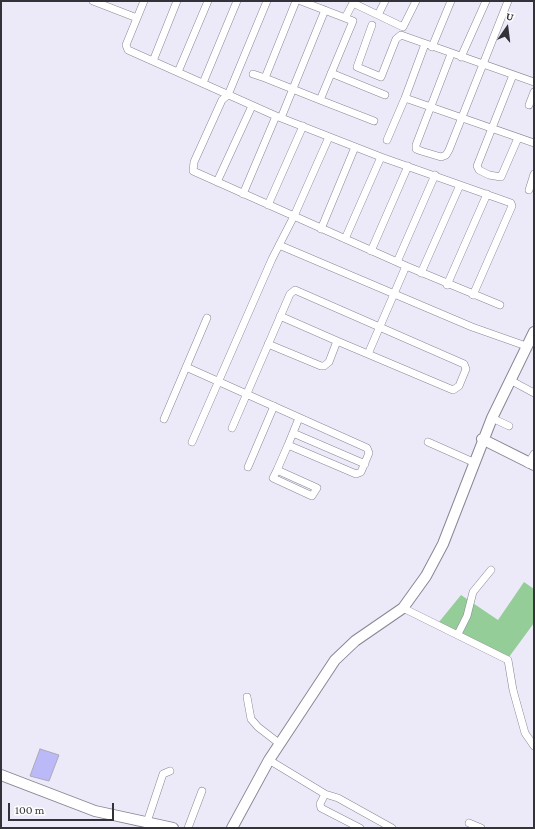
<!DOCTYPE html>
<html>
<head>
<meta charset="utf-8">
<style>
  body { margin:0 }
  #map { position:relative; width:535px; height:829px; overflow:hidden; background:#eceaf9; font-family:"Crimson Pro",serif }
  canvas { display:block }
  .frame { position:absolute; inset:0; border:2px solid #333238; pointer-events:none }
  .north { position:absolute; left:487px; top:8px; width:40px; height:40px; -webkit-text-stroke:3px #fff; paint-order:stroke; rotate:14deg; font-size:11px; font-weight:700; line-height:16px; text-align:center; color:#333238 }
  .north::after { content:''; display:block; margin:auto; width:14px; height:18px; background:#333238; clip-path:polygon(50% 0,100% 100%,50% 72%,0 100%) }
  .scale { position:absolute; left:8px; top:803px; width:106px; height:18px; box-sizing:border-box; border:2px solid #333238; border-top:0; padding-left:5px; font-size:12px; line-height:14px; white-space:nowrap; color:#333238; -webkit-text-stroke:3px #fff; paint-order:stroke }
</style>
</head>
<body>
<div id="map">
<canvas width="535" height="829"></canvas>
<div class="frame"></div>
<div class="north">U</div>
<div class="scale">100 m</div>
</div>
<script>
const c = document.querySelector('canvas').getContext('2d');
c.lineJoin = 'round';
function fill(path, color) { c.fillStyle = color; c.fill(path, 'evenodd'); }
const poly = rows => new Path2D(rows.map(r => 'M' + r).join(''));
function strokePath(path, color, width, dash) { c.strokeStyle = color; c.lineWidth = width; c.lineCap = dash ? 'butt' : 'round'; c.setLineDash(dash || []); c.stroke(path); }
fill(poly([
  [524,582,534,589,534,623,509,657,439,622,461,595,498,620]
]), '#94cd98');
const building = poly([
  [40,749,59,755,49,781,30,776,40,749]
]);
fill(building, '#bcb9f8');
strokePath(building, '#a9a9b8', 1);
const street = poly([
  [93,1,137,18],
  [144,1,126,45,128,50,276,116,381,157,511,203,512,206,473,295],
  [267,1,228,95,222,100,194,162,193,171,406,266],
  [296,1,265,78,320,100,353,21,301,1],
  [353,3,403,27,416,1],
  [378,15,385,1],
  [345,18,354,1],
  [372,25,357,67,381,77,396,39,401,35,534,82],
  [432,47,451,1],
  [451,54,416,145,416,149,421,151,441,157,446,155,449,150,508,1],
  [461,57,486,1],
  [153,61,177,1],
  [178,72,208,1],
  [331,73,385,95],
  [253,74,265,78],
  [513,75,477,166,479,170,489,175,501,177,518,138],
  [203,83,237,1],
  [405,98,425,44],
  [320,100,374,121],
  [529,105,534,92],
  [281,118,325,10],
  [387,140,405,98,534,143],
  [217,182,252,106],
  [529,190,534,174],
  [243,194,276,116],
  [268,205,303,126],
  [321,229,355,147],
  [345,239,381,157],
  [279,245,472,327,526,346],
  [371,251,408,166],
  [397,262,435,175],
  [421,273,460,185],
  [447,285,487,194],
  [268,344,321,366,324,366,329,362,337,341,280,316],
  [368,354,406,266,500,305],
  [186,367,367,448,369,453,361,472,356,474,288,445,299,418],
  [510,380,534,393],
  [492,418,509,426],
  [164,419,207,318],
  [232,428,290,294,295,290,464,364,466,369,459,386,453,390,337,341],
  [293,433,365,464],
  [192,442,272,259,294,216,329,137],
  [428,442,473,462],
  [528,464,534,454],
  [248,467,274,406],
  [277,470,317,488,312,496,273,478,277,470,288,445],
  [403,608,508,660,513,690,525,733,534,746],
  [458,634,467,616,473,592,491,570],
  [247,697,251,719,258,727,280,744],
  [269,760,325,794,338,798,392,828],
  [325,794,320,804,321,808,360,828],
  [147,822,163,774,170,771],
  [469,823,481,828],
  [188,828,202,791]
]);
const secondary = poly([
  [482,439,534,465],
  [1,775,95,811,173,828],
  [232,828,269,760,335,660,355,641,403,608,426,576,443,544,492,418,534,332]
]);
strokePath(street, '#898694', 8);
strokePath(secondary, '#898694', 12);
strokePath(street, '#fff', 7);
strokePath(secondary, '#fff', 10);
</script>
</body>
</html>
